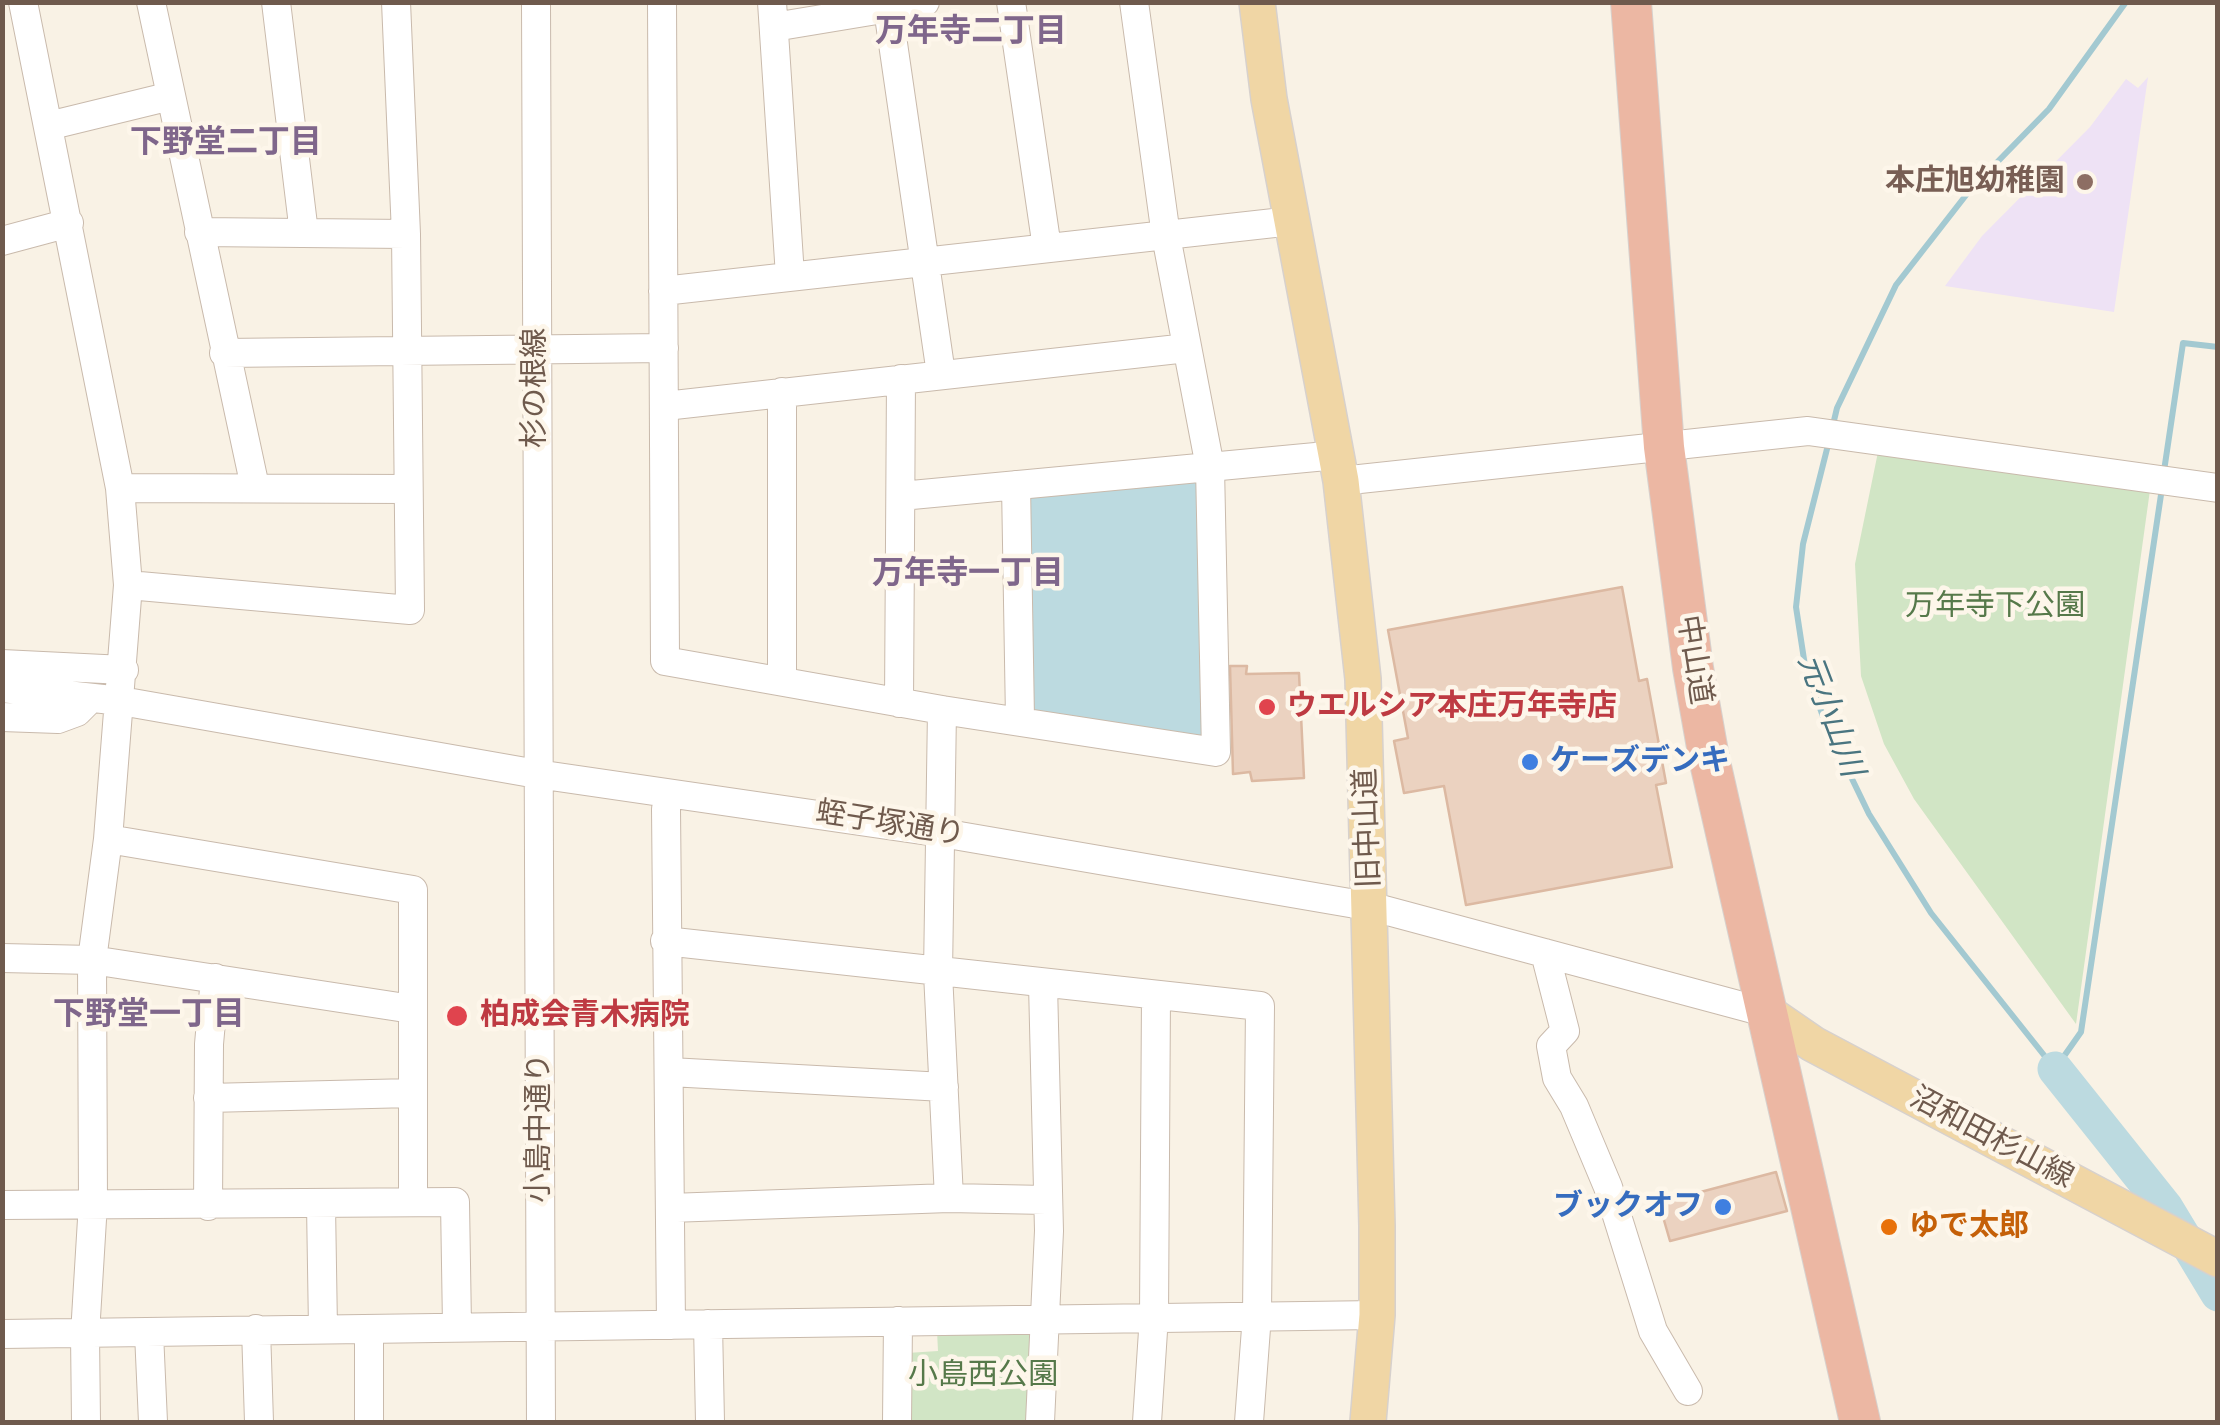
<!DOCTYPE html>
<html>
<head>
<meta charset="utf-8">
<style>
  body { margin:0 }
  #map { position:relative; width:2220px; height:1425px; overflow:hidden; background:#f9f2e5; font-family:"Roboto Condensed",sans-serif }
  canvas { display:block }
  .frame { position:absolute; inset:0; border:5px solid #6f5a4d; pointer-events:none }
</style>
</head>
<body>
<div id="map">
<canvas width="2220" height="1425"></canvas>
<div class="frame"></div>
</div>
<script>
const c = document.querySelector('canvas').getContext('2d');
c.lineJoin = 'round';
function fill(path, color) { c.fillStyle = color; c.fill(path, 'evenodd'); }
const poly = rows => new Path2D(rows.map(r => 'M' + r).join(''));
function strokePath(path, color, width, dash) { c.strokeStyle = color; c.lineWidth = width; c.lineCap = dash ? 'butt' : 'round'; c.setLineDash(dash || []); c.stroke(path); }
function write(font, color, halo, rows, align = 'center') {
  c.font = font + ' "Roboto Condensed","Noto Sans JP",sans-serif'; c.lineWidth = 9; c.setLineDash([]); c.textBaseline = 'middle'; c.strokeStyle = halo; c.fillStyle = color; for (const [text, x, y, turn = 0] of rows) {
    c.save(); c.translate(x, y); c.rotate((+turn || 0) * Math.PI / 180); c.textAlign = isNaN(turn) ? turn : align; if (halo) c.strokeText(text, 0, 0); c.fillText(text, 0, 0); c.restore();
  }
}
fill(poly([
  [2148,77,2114,312,1945,286,1982,236,2090,127,2126,79,2138,88]
]), '#eee2f5');
fill(poly([
  [1878,452,2150,490,2076,1024,1914,799,1884,744,1861,676,1855,564],
  [1033,1327,1032,1422,907,1422,907,1353,938,1351,937,1331]
]), '#d1e5c5');
const water = poly([
  [1195,475,1201,482,1208,733,1201,740,1035,713,1024,699,1024,497,1195,475]
]);
fill(water, '#bcdae0');
strokePath(water, '#a3c9d1', 2.5);
strokePath(poly([
  [1832,429,1837,408,1896,285,1970,190,2049,109,2126,2],
  [1829,441,1803,544,1796,607,1805,666,1826,725,1869,814,1931,913,2055,1069,2081,1032,2162,488],
  [2164,471,2183,343,2218,347]
]), '#a3c9d1', 6);
strokePath(poly([
  [2055,1069,2166,1208,2218,1294]
]), '#bcdae0', 35);
const building = poly([
  [1622,587,1639,681,1647,679,1666,783,1656,785,1672,867,1466,905,1444,786,1404,793,1394,741,1408,738,1388,630,1622,587],
  [1230,666,1247,666,1246,674,1299,673,1304,778,1252,781,1250,772,1233,774,1230,666],
  [1776,1172,1787,1211,1670,1241,1659,1203,1776,1172]
]);
fill(building, '#ebd2c0');
strokePath(building, '#dcb9a2', 2.5);
const minor = poly([
  [23,2,120,488,128,585,108,839,92,960,93,1203,85,1334,86,1422],
  [151,2,255,487],
  [276,2,304,233],
  [536,2,541,1422],
  [662,2,665,661,942,710,1216,752,1210,467,1166,236,1134,2],
  [772,2,790,276],
  [1011,2,1047,248],
  [888,9,941,374],
  [774,27,925,2],
  [48,126,171,96],
  [199,232,406,234],
  [2,241,69,223],
  [663,291,1292,221],
  [224,353,664,348],
  [782,392,782,681],
  [665,406,1187,348],
  [1341,481,1808,431,2218,488],
  [1016,485,1020,719],
  [120,488,408,489],
  [901,496,1337,455],
  [128,585,410,610,406,234,396,2],
  [2,664,124,670],
  [2,688,121,701,537,774,942,833,1373,907,1768,1013],
  [899,703,901,379],
  [942,710,938,973,949,1198],
  [2,717,58,719,77,712,91,698],
  [666,809,671,1325],
  [108,839,413,890,413,1201],
  [665,941,1260,1006,1257,1315,1249,1422],
  [1545,953,1565,1031,1551,1046,1557,1078,1574,1106,1608,1187,1653,1331,1688,1391],
  [2,958,92,960,412,1009],
  [670,1072,944,1087],
  [208,1098,412,1093],
  [2,1205,455,1202,457,1326],
  [321,1205,323,1329],
  [208,1206,209,1044,215,978],
  [670,1208,949,1198,1046,1200],
  [708,1324,710,1422],
  [256,1329,259,1422],
  [369,1329,369,1422],
  [149,1333,153,1422],
  [2,1334,1377,1315],
  [897,1422,898,1321],
  [1040,1422,1049,1231,1043,984],
  [1147,1422,1154,1316,1156,995]
]);
const major = poly([
  [1257,2,1269,99,1341,481,1363,679,1377,1226,1377,1315,1368,1422],
  [1768,1013,1813,1044,2218,1259]
]);
const highway = poly([
  [1631,2,1664,447,1693,668,1709,758,1860,1422]
]);
strokePath(minor, '#c9baac', 30);
strokePath(major, '#d7d1cd', 38);
strokePath(highway, '#d7d1cd', 42);
strokePath(minor, '#fff', 28);
strokePath(major, '#f0d6a5', 35);
strokePath(highway, '#ecb7a3', 40);
for (const [x, y, r, color] of [
  [2085,182,10,"#8d6e63"],
  [1267,707,10,"#e0444e"],
  [1530,762,10,"#3f7fe0"],
  [457,1016,12,"#e0444e"],
  [1723,1207,10,"#3f7fe0"],
  [1889,1227,10,"#e8710a"]
]) { const dot = new Path2D(); dot.arc(x, y, r, 0, 2 * Math.PI); c.fillStyle = color; c.fill(dot); strokePath(dot, '#fdf6ea', 4); }
write('bold 30px', '#785e54', '#fdf6ea', [
  ["本庄旭幼稚園",2065,182]
], 'right');
write('30px', '#6f5a4d', '#fdf6ea', [
  ["杉の根線",536,388,-90],
  ["中山道",1693,660,81],
  ["蛭子塚通り",890,825,9],
  ["旧中山道",1369,828,-92],
  ["小島中通り",540,1128,-90],
  ["沼和田杉山線",1991,1139,28]
]);
write('30px', '#56794a', '#fdf6ea', [
  ["万年寺下公園",1995,607],
  ["小島西公園",983,1376]
]);
write('bold 30px', '#be3a42', '#fdf6ea', [
  ["ウエルシア本庄万年寺店",1287,707],
  ["柏成会青木病院",480,1016]
], 'left');
write('bold 30px', '#366cbe', '#fdf6ea', [
  ["ケーズデンキ",1550,762],
  ["ブックオフ",1703,1207,"right"]
], 'left');
write('bold 30px', '#c56008', '#fdf6ea', [
  ["ゆで太郎",1909,1227]
], 'left');
write('bold 32px', '#7f668b', '#fdf6ea', [
  ["万年寺二丁目",971,33],
  ["下野堂二丁目",226,144],
  ["万年寺一丁目",968,575],
  ["下野堂一丁目",149,1016]
]);
write('italic 32px', '#4a7580', '#fdf6ea', [
  ["元小山川",1829,716,69]
]);
</script>
</body>
</html>
